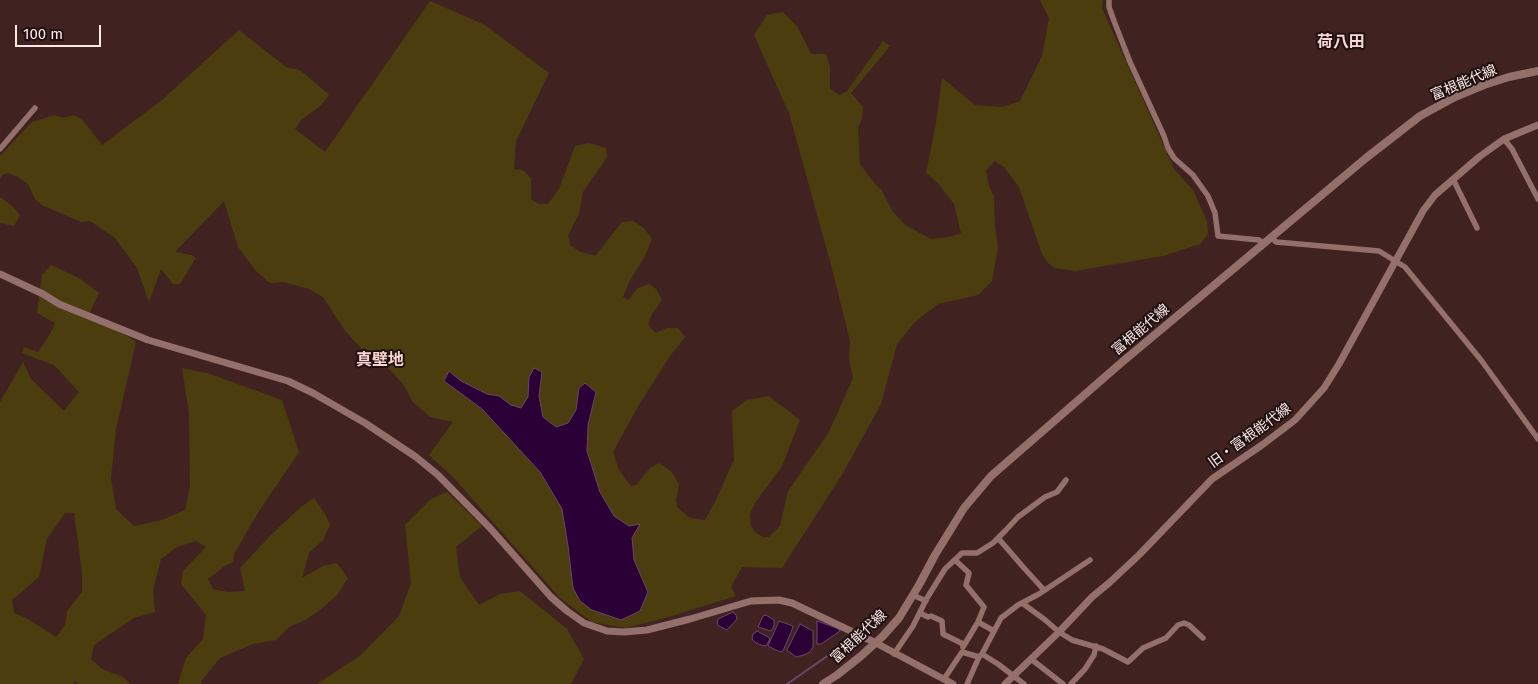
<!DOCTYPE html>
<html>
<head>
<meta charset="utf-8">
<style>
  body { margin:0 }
  #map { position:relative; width:1538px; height:684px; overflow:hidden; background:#402321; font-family:"Fira Sans",sans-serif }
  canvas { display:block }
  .scale { position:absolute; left:15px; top:25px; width:86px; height:22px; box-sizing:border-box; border:2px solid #fee9e7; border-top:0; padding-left:6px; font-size:15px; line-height:18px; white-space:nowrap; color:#fee9e7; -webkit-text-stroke:4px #1e1110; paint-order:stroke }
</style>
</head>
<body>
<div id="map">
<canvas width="1538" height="684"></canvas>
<div class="scale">100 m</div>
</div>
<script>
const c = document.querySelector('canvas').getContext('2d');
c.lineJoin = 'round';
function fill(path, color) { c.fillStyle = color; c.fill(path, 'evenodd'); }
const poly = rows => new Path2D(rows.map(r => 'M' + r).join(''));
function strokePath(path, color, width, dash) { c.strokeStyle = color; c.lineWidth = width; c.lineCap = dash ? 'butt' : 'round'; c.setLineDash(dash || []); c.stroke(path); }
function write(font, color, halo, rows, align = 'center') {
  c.font = font + ' "Fira Sans","Noto Sans JP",sans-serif'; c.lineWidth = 4; c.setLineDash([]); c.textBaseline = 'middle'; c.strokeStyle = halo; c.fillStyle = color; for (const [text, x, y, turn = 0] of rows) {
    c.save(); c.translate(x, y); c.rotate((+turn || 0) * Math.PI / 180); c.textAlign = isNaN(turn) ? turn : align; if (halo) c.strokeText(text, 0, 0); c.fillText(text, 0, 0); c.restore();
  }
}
fill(poly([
  [1040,0,1103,0,1102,8,1174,169,1193,190,1207,221,1208,234,1200,244,1163,256,1075,271,1055,268,1048,263,1042,254,1019,187,1004,167,995,161,986,170,989,186,994,197,995,226,998,248,992,281,978,295,938,304,915,322,897,344,881,404,843,473,782,568,742,567,731,587,736,596,665,618,626,628,592,622,560,598,453,477,429,455,453,422,430,417,413,402,403,384,391,371,362,349,345,331,323,297,309,289,284,282,270,283,256,271,238,247,224,201,175,252,192,255,196,258,180,284,173,284,161,269,149,302,137,268,115,238,90,221,81,222,42,205,35,199,28,184,18,177,8,173,2,175,0,179,0,156,32,122,55,115,63,118,74,115,82,119,102,145,162,100,239,30,286,67,299,70,305,74,329,95,320,106,300,121,295,129,325,152,430,1,485,25,549,73,516,141,514,169,524,171,531,178,531,199,538,204,548,204,559,189,575,146,589,143,606,148,607,157,583,192,579,214,568,235,571,246,581,252,595,256,622,222,633,221,644,228,652,239,645,256,629,282,623,297,628,300,638,288,649,284,656,289,662,300,652,314,648,324,655,333,667,328,678,328,685,337,670,356,640,403,613,452,619,470,631,486,636,485,650,468,659,463,672,472,679,485,676,500,677,507,690,518,705,520,715,502,734,460,732,411,747,400,769,396,800,420,782,466,755,503,750,514,751,526,755,532,763,537,769,537,780,526,788,491,829,432,853,378,849,358,850,341,831,265,789,113,754,35,767,15,783,12,797,26,811,54,826,54,830,67,830,89,839,95,847,91,883,41,890,46,851,93,863,107,862,119,858,127,860,164,875,184,881,189,893,212,905,225,931,239,950,237,961,233,954,204,938,183,926,173,936,123,942,78,975,105,1002,107,1020,101,1042,56,1049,18],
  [449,372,461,381,487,394,499,396,511,405,521,409,528,397,529,377,542,372,539,396,543,417,556,427,568,423,576,410,579,387,596,392,588,425,587,451,600,492,614,516,629,526,640,524,632,538,634,560,648,592,570,570,568,546,562,509,540,472,482,409,444,381],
  [0,197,11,205,20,215,14,226,0,223],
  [51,265,79,278,99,293,90,312,136,342,116,429,111,478,116,509,134,526,162,520,185,510,190,486,189,413,182,368,207,373,282,400,299,452,259,511,234,554,233,562,225,566,208,579,213,589,228,592,245,591,240,568,274,532,301,507,314,498,325,514,330,525,323,540,309,553,302,578,323,566,337,563,348,578,337,595,320,610,305,620,289,627,276,640,253,644,220,658,202,680,201,684,178,684,186,658,203,639,206,615,181,584,183,571,206,547,196,541,177,547,161,559,153,590,155,612,134,618,94,645,91,659,102,669,123,677,130,684,78,684,75,681,73,684,0,684,0,402,23,362,31,379,64,411,79,392,54,365,22,353,24,347,38,352,50,334,55,323,37,313,42,275],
  [65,513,74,513,82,572,82,592,67,611,65,625,56,637,28,619,14,613,12,600,39,577,47,539],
  [447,492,482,526,456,547,460,577,479,605,500,594,520,591,567,629,584,659,571,684,317,684,361,655,399,616,411,583,405,525,431,499]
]), '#4c3d0e');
const water = poly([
  [534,368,542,372,539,396,543,417,556,427,568,423,576,410,579,388,585,383,596,392,588,425,587,451,600,492,614,516,629,526,640,524,632,538,634,560,648,592,640,611,621,620,592,610,580,601,573,588,568,546,562,509,540,472,482,409,444,381,449,371,461,381,487,394,499,396,511,405,521,408,528,397,529,377,534,368],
  [733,612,736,615,737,619,727,630,717,625,718,619,733,612],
  [766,615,774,620,774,626,771,631,758,627,763,616,766,615],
  [779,621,793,626,792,630,783,651,780,652,768,646,779,621],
  [817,621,839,629,840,631,821,644,817,644,817,621],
  [800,624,813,631,813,647,810,652,804,655,796,657,787,650,800,624],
  [757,631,770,638,767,645,764,646,756,643,752,639,753,634,757,631]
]);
fill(water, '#2b0036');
strokePath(water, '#6a466b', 1);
strokePath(poly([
  [787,684,849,641]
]), '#6a466b', 2);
strokePath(poly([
  [1109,0,1109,7,1114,21,1130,62,1164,136,1168,148,1174,158,1193,175,1208,196,1215,213,1218,236,1259,240,1264,243],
  [1504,139,1512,149,1538,199],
  [0,149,35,108],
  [1453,179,1477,228],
  [1271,237,1276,242,1379,251,1405,267,1481,360,1538,439],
  [998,538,1024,568,1044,590],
  [955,560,969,573,966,585,984,607,978,622],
  [913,595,926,601],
  [1022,603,1044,619,1059,632,1072,640,1103,649,1128,662,1143,648,1166,638,1178,625,1184,623,1189,625,1203,638],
  [920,613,928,617,931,616,942,621,943,634,963,644],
  [963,647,978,622,994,631],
  [894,654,913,626,927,598,945,569,962,553,977,553,993,543,1006,530,1018,517,1045,497,1057,492,1066,480],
  [982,654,1001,618,1018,605,1039,594,1090,560],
  [1031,659,1063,684],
  [944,679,962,652,979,657,982,654,998,664,1024,684],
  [967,684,979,657],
  [1071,684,1085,669,1094,655,1096,646]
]), '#94706d', 5.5);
strokePath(poly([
  [0,274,43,294,59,304,148,340,288,381,313,393,365,423,416,457,438,475,490,528,551,597,567,611,584,623,607,631,624,632,647,630,690,619,751,601,779,600,792,603,876,643,953,684],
  [1005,684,1059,632,1092,597,1109,583,1139,555,1212,479,1262,445,1295,420,1305,409,1324,388,1339,364,1423,211,1435,195,1479,157,1504,139,1538,125]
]), '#94706d', 7);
strokePath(poly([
  [823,684,837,675,861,656,883,636,899,618,919,585,935,555,964,508,991,476,1121,363,1366,158,1420,116,1455,97,1484,85,1509,77,1538,71]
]), '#94706d', 8);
write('14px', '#fee9e7', '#1e1110', [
  ["富根能代線",1464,83,-23],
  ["富根能代線",1141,330,-40],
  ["旧・富根能代線",1250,436,-36],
  ["富根能代線",859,637,-43]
]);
write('bold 16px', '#fcd4d1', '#1e1110', [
  ["荷八田",1341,43],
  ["真壁地",380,361]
]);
</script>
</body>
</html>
